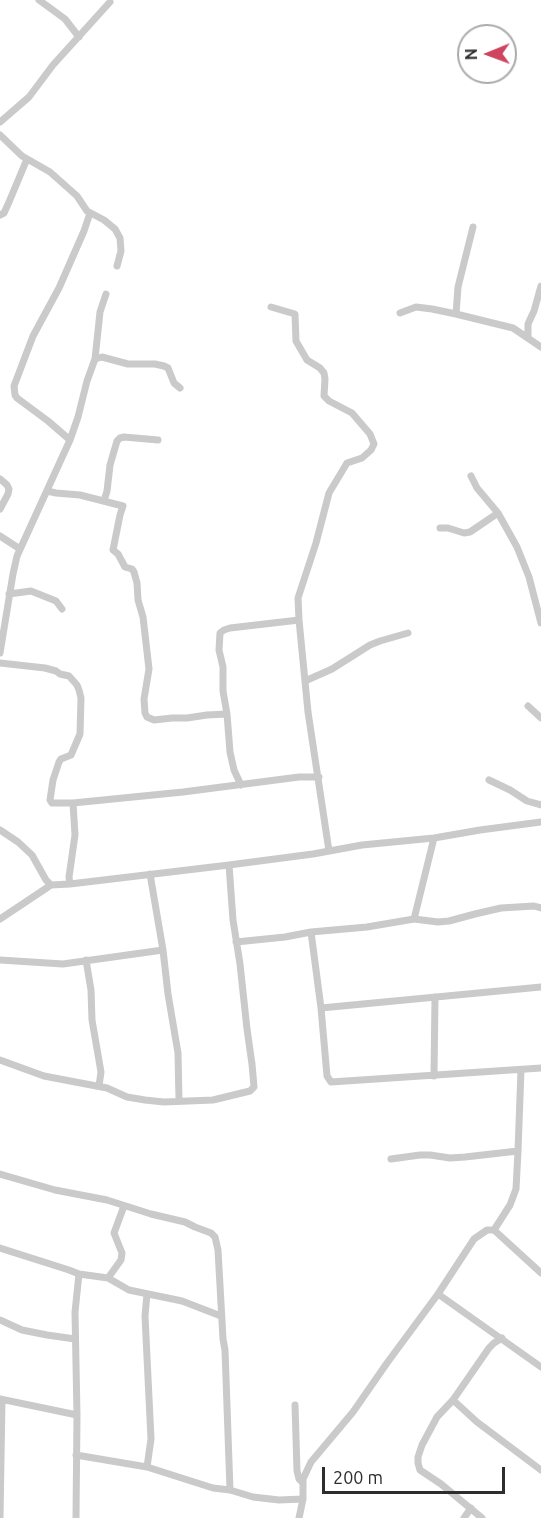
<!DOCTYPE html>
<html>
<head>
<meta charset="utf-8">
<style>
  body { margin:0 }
  #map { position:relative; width:541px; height:1518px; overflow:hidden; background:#fff; font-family:Ubuntu,sans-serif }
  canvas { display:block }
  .north { position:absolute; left:457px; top:24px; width:60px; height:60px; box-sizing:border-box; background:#fff; border:2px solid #ababab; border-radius:50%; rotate:269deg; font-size:16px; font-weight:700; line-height:24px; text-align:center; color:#2d2d2d }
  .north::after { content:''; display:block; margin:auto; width:21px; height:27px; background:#cf455f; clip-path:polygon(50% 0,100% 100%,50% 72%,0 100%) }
  .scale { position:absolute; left:322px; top:1467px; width:183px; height:27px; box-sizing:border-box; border:3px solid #2d2d2d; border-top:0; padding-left:8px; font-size:18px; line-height:21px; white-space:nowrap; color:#2d2d2d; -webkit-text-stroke:4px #fff; paint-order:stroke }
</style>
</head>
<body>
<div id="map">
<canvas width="541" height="1518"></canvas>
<div class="north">N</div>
<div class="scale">200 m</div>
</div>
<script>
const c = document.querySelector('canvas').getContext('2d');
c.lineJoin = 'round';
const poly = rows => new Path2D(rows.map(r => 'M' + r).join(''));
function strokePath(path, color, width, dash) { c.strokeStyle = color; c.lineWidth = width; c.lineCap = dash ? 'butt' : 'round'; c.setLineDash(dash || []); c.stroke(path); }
strokePath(poly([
  [39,0,65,19,79,37],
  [0,122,29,97,53,65,110,2],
  [0,135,22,156,50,172,77,196,87,211,104,220,115,229,120,238,121,251,117,266],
  [0,215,4,213,9,202,27,159],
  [473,227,458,287,456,314,513,328,541,347],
  [271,307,295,314,296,341,307,360,320,368,324,373,325,379,324,396,329,401,352,413,370,434,374,444,371,450,362,458,347,463,329,493,316,543,298,598,299,620,308,712,329,851],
  [400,313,416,307,432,309,456,314],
  [528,337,528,324,534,311,541,286],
  [95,359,102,357,128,364,155,364,164,366,168,368,174,383,180,388],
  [70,440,48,421,17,398,15,395,14,386,33,336,59,288,84,231,90,213],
  [471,476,477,488,498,513,517,547,529,577,541,623],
  [0,479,7,485,9,489,8,494,0,509],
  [47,491,56,493,80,495,123,506,120,515,113,550,118,554,125,567,132,569,134,572,137,583,138,600,143,617,149,669,144,699,145,713,147,717,154,720,172,718,187,718,207,715,227,714],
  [104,501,107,491,110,465,117,441,120,438,124,437,158,440],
  [440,528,448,528,464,533,470,532,498,513],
  [0,536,20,549],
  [9,594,31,591,56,601,62,609],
  [0,653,13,574,17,556,70,440,78,417,87,381,95,359,100,312,106,294],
  [0,663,45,668,56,671,60,674,69,676,77,685,79,690,81,698,80,734,71,755,61,759,59,762,53,780,50,800,52,803,73,803,183,792,299,777,319,777],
  [305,681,332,669,370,645,380,641,408,633],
  [528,706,541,718],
  [489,780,510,790,527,801,541,805],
  [241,785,234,770,230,752,227,714,223,691,223,667,219,650,220,633,224,630,230,628,299,620],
  [0,830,18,842,32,855,46,880,51,885],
  [150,874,163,950,168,994,178,1053,179,1100],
  [70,884,69,877,75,835,73,803],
  [0,919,51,885,70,884,229,865,313,854,362,845,434,838,480,830,541,822],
  [414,919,434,838],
  [311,932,321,1008,327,1076,331,1082,541,1068],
  [236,942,285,937,311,932,367,927,414,919,438,922,449,921,475,914,501,908,534,906,541,908],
  [0,960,63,964,163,950],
  [86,960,91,990,92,1020,101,1072,99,1086],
  [321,1008,541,987],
  [0,1060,44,1076,107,1088,127,1097,145,1100,164,1102,213,1100,250,1091,254,1087,252,1064,247,1029,240,964,233,920,229,865],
  [434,1076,435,997],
  [391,1159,420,1155,430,1155,450,1158,465,1157,518,1151],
  [0,1174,55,1190,107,1200,151,1214,185,1222,195,1227,211,1233,215,1237,218,1250,223,1339,225,1350,230,1490],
  [494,1230,510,1205,516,1189,518,1151,521,1070],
  [0,1248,69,1270,79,1274,108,1278,129,1290,182,1301,221,1316],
  [108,1278,121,1260,122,1253,114,1233,124,1206],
  [147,1294,145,1316,151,1439,147,1467],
  [438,1294,541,1367],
  [0,1320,22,1330,47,1335,75,1339],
  [0,1399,77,1415],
  [453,1400,477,1422,541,1470],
  [295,1405,297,1471,299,1479,303,1483],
  [76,1455,147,1467,213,1488,230,1490,253,1497,279,1500,303,1499],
  [0,1518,2,1400],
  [76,1518,77,1415,75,1312,79,1274],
  [299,1518,303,1499,303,1479,311,1462,353,1412,387,1363,438,1294,474,1239,487,1230,494,1230,541,1273],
  [464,1518,471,1508],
  [482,1518,441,1484,420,1470,418,1463,418,1457,422,1445,437,1417,453,1400,489,1348,494,1343,502,1338]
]), '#cacaca', 7);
</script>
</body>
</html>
